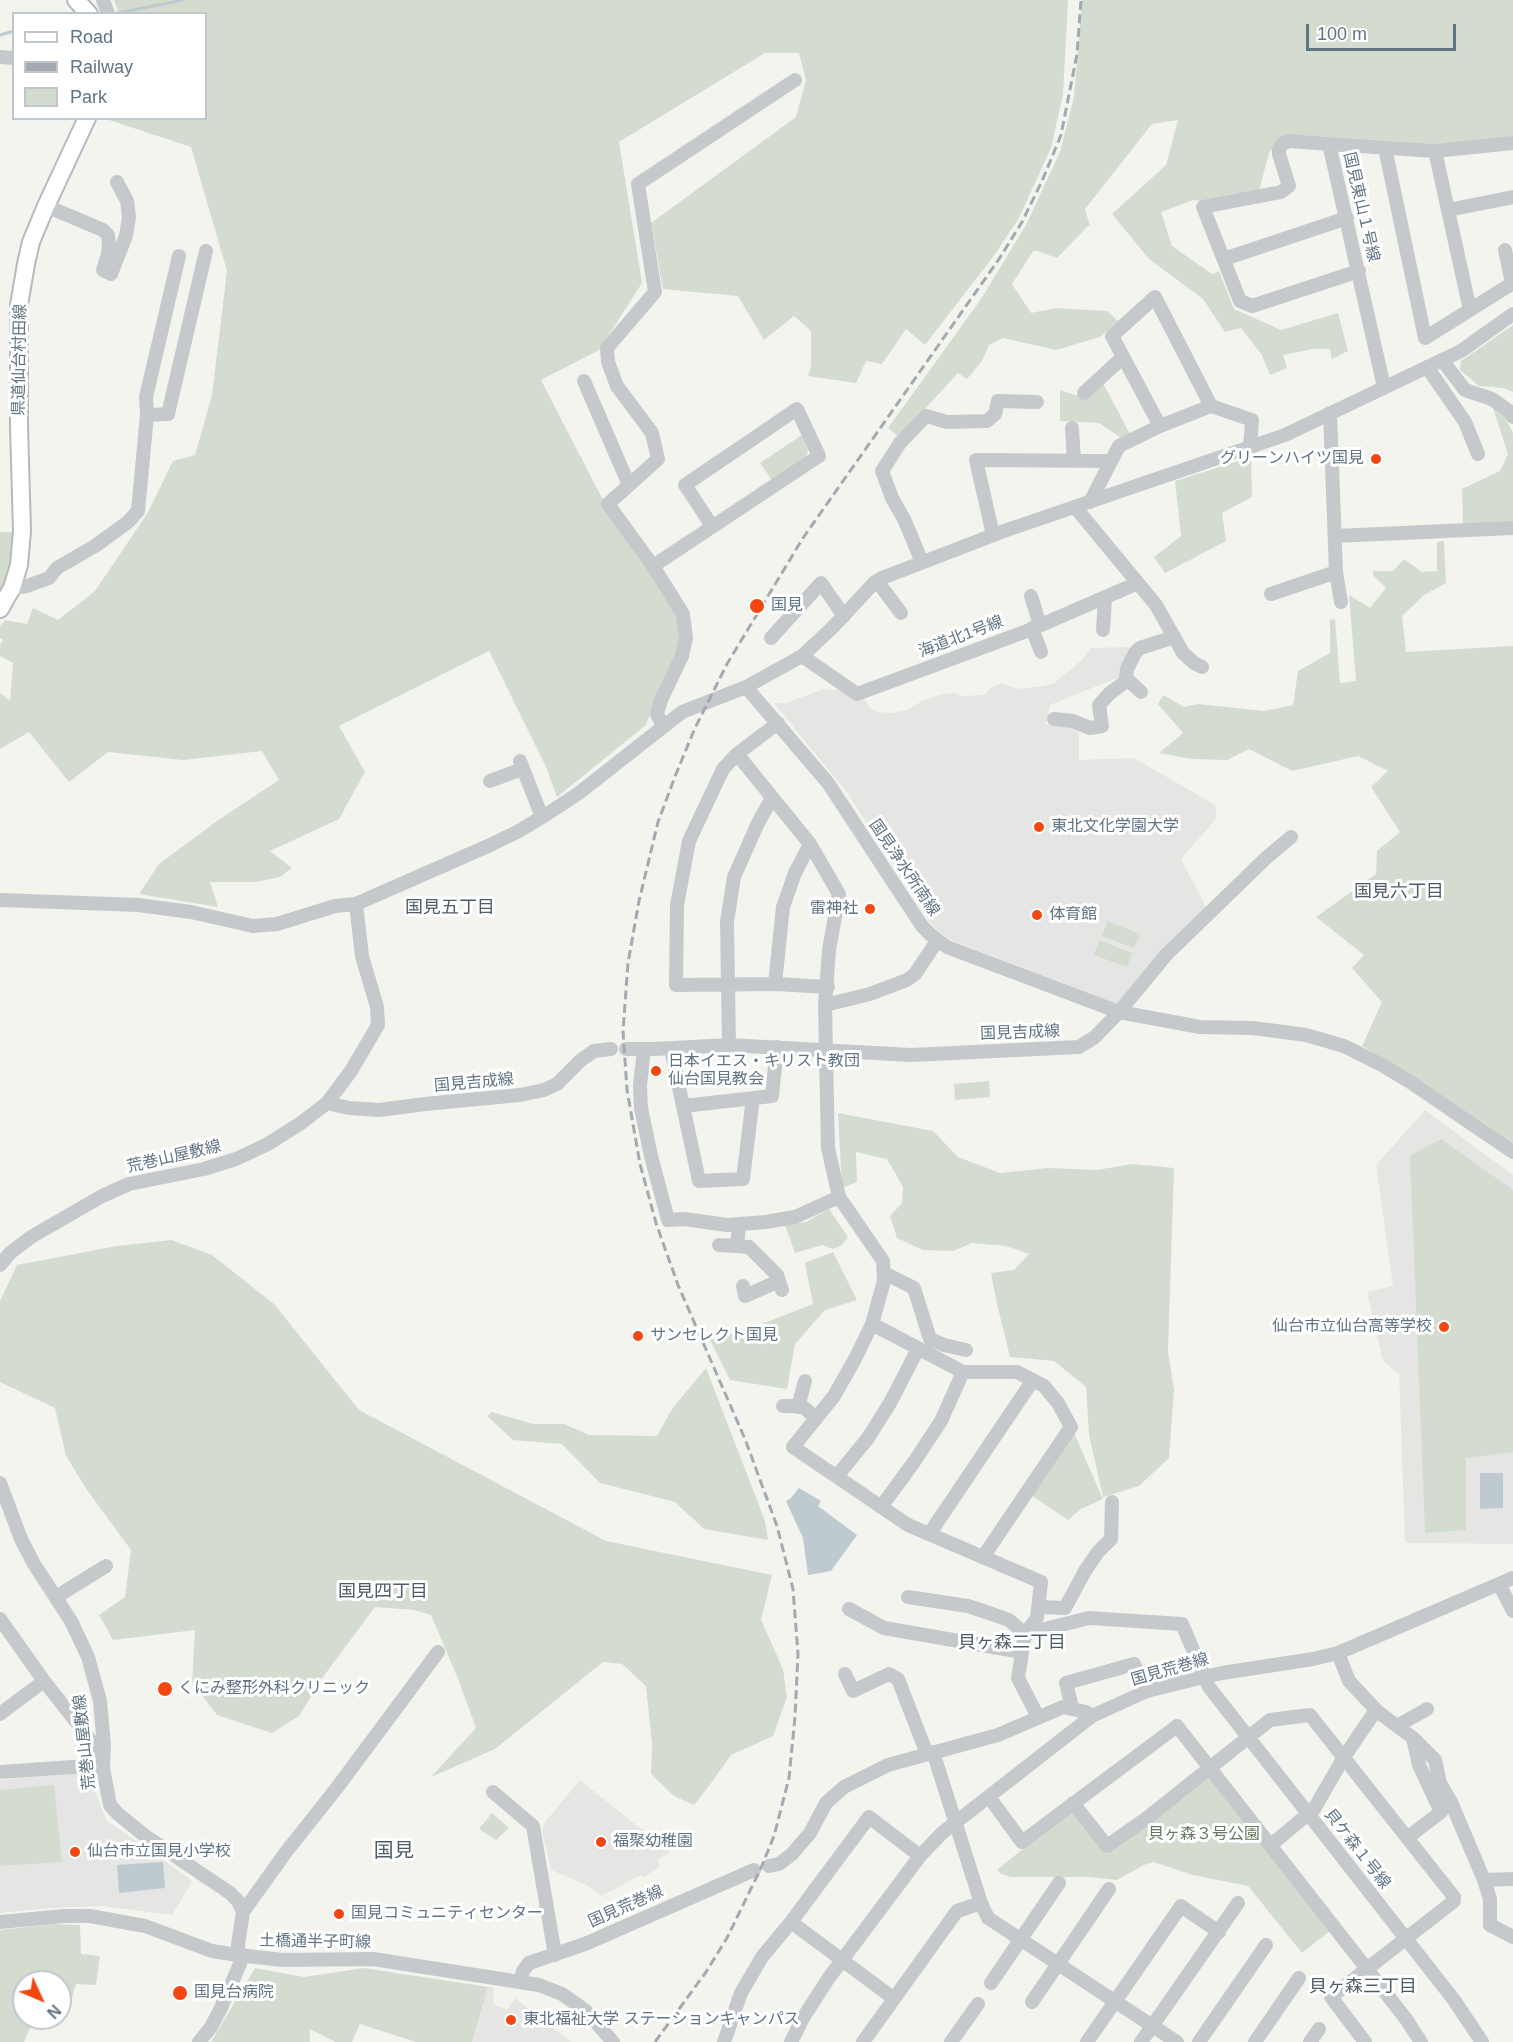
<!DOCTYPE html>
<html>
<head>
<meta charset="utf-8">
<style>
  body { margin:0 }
  #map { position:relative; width:1513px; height:2042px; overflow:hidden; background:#f4f4ef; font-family:Arial,sans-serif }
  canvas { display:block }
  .legend { position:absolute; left:12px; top:12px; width:195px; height:108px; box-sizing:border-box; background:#fff; border:2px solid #bfc7ce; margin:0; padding:8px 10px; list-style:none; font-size:18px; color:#607484 }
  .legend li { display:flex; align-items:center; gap:12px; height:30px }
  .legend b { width:30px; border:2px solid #bfc7ce }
  .north { position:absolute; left:12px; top:1970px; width:60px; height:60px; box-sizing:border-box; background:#fff; border:2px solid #bfc7ce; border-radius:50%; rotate:134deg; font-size:16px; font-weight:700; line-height:24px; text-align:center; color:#607484 }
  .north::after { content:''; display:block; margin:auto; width:21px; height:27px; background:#f44610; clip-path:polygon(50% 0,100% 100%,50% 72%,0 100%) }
  .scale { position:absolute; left:1306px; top:24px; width:150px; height:27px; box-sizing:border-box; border:3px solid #607484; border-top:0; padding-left:8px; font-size:18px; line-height:21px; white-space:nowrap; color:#607484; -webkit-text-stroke:4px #fff; paint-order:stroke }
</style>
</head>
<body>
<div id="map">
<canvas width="1513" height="2042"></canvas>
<ul class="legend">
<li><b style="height:8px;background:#fff"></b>Road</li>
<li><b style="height:8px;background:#a3a9af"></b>Railway</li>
<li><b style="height:16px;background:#d4dcd0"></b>Park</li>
</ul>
<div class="north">N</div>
<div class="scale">100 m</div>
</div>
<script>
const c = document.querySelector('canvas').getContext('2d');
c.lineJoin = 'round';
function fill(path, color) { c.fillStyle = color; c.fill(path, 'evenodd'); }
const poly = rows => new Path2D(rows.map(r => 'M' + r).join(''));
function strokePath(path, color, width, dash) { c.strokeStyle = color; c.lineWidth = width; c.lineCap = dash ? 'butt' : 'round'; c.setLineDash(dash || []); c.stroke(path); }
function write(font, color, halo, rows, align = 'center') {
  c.font = font + ' Arial,"Noto Sans JP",sans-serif'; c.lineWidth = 6; c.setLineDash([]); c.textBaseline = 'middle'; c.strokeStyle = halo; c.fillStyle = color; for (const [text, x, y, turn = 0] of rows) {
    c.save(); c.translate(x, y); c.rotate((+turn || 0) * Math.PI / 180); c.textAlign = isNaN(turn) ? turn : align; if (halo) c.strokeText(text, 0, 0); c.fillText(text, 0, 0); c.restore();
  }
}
fill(poly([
  [1129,647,1133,653,1122,676,1050,705,1046,724,1074,727,1079,731,1079,760,1134,758,1215,805,1217,818,1181,859,1206,907,1119,1005,953,941,938,931,929,921,848,794,774,703,786,703,823,689,845,691,853,701,862,696,870,707,877,712,892,713,908,710,922,701,939,695,953,693,964,696,984,695,991,688,1002,683,1016,689,1044,686,1054,683,1083,659,1090,648],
  [1425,1110,1513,1175,1513,1544,1405,1543,1399,1374,1383,1361,1367,1292,1393,1286,1376,1165],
  [81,1773,92,1783,106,1820,186,1876,192,1882,172,1915,103,1906,49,1908,0,1913,0,1780],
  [580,1780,670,1852,658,1860,660,1867,643,1877,641,1875,601,1896,587,1885,551,1870,542,1831,545,1822],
  [488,1987,494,1988,493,2004,507,2010,515,1998,571,2042,472,2042]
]), '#e5e6e3');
fill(poly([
  [114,0,1068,0,1063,95,1051,148,1019,218,993,257,925,345,906,329,882,364,866,361,856,383,808,376,811,366,811,331,794,316,764,340,738,296,663,289,651,223,796,117,806,80,799,53,765,53,619,142,642,283,599,350,541,380,603,500,679,617,681,638,676,658,660,689,646,725,557,797,546,767,489,651,339,726,365,772,339,819,270,851,292,868,280,877,256,882,210,882,218,907,139,894,159,864,217,821,279,780,262,751,183,760,108,752,69,782,29,732,0,749,0,693,10,701,13,663,0,656,0,645,3,640,0,638,0,626,5,620,27,624,33,608,58,620,95,591,147,514,173,461,195,455,212,395,227,271,191,147,106,119,206,118,206,14,119,13],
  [1082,0,1513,0,1513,138,1433,144,1286,134,1269,153,1259,191,1208,202,1193,200,1161,212,1172,246,1212,274,1219,271,1234,309,1281,330,1338,313,1348,351,1332,359,1330,349,1313,349,1283,355,1287,368,1270,375,1262,355,1241,328,1225,332,1203,299,1149,259,1112,214,1166,165,1178,120,1152,124,1085,209,1090,226,1088,226,1057,258,1034,250,1012,284,1031,313,1056,308,1107,311,1118,321,1100,337,1056,350,1003,338,989,345,982,361,967,379,958,373,899,437,888,428,981,299,1026,225,1060,152,1074,97],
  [1513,325,1513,392,1503,388,1479,386,1460,370,1461,361],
  [1103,383,1131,436,1123,439,1099,423,1060,421,1060,390,1087,399],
  [1493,408,1504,416,1513,433,1513,524,1463,525,1462,489,1500,471,1508,454],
  [802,435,808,450,806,458,772,480,760,463],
  [1251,457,1252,497,1222,513,1226,541,1165,573,1154,557,1181,536,1175,481],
  [0,532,13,532,13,555,7,584,0,595],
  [1444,541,1446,583,1424,595,1402,616,1406,652,1513,646,1513,1146,1416,1079,1362,1046,1382,1002,1352,968,1364,955,1316,917,1376,874,1377,851,1400,832,1371,787,1388,771,1358,756,1292,771,1249,749,1227,760,1192,759,1159,753,1183,733,1158,704,1163,695,1184,707,1198,704,1264,711,1293,705,1298,671,1330,653,1330,620,1335,619,1340,683,1356,681,1349,595,1370,608,1386,588,1373,575,1373,571,1393,571,1404,559,1422,572,1437,571,1437,542],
  [1107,921,1140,934,1134,948,1102,936],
  [1099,940,1132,953,1127,967,1094,955],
  [989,1081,990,1097,955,1100,954,1084],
  [838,1113,933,1131,958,1157,1000,1173,1048,1168,1096,1170,1133,1164,1174,1168,1168,1351,1174,1390,1169,1458,1139,1486,1103,1497,1089,1435,1086,1387,1054,1361,1010,1357,997,1304,991,1273,1014,1270,1029,1254,1006,1246,972,1243,953,1251,923,1250,897,1238,890,1216,902,1203,903,1187,887,1159,856,1152,857,1182,842,1188],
  [1441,1139,1513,1190,1513,1452,1466,1458,1466,1530,1425,1533,1410,1156],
  [829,1209,848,1237,842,1245,833,1249,822,1245,795,1253,785,1225,806,1222],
  [171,1240,212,1255,274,1304,359,1410,606,1541,772,1575,761,1620,783,1669,787,1697,773,1736,731,1755,709,1786,694,1805,674,1796,651,1774,652,1744,646,1686,622,1664,603,1662,495,1749,431,1777,476,1728,458,1679,431,1615,414,1610,375,1607,323,1677,299,1716,272,1733,217,1715,192,1682,195,1630,113,1640,99,1615,125,1597,131,1550,87,1490,66,1456,55,1408,0,1382,0,1301,17,1265,117,1246],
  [833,1252,857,1300,825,1310,795,1344,787,1389,730,1380,710,1340,749,1329,813,1304,805,1263],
  [706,1368,765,1521,768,1540,704,1529,675,1502,600,1483,562,1444,513,1440,487,1416,492,1412,533,1424,564,1424,589,1435,657,1436,672,1409],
  [1074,1433,1103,1499,1081,1509,1068,1520,1031,1495],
  [1206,1778,1214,1779,1331,1930,1302,1953,1248,1886,1193,1875,1153,1862,1144,1865,1117,1880,1089,1877,1011,1877,1001,1874,997,1870,1067,1813,1075,1814,1107,1854],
  [54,1785,62,1862,0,1866,0,1790],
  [492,1813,509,1828,496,1840,479,1829],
  [55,1924,80,1925,81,1954,100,1956,96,1985,76,1984,67,2014,58,2023,31,2026,24,2042,0,2042,0,1930],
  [24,1982,60,1982,60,2018,24,2018],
  [255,1968,304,1977,364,1968,488,1987,472,2042,416,2042,360,2024,352,2042,335,2042,310,2029,310,2042,211,2042]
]), '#d4dcd0');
fill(poly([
  [1480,1473,1503,1473,1503,1508,1480,1509],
  [799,1488,821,1501,818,1506,857,1535,831,1571,808,1575,803,1538,786,1501,790,1499],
  [163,1862,165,1888,119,1893,117,1865]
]), '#becacf');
strokePath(poly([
  [113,14,183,0],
  [0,35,14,31]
]), '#becacf', 3);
const major = poly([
  [76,0,89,14],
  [0,609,12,588,19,565,22,531,19,426,19,305,26,264,31,242,46,206,87,118]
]);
strokePath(major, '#b6babe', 20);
strokePath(poly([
  [103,0,108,14],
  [0,57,14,58],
  [1329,144,1289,141,1282,144,1279,149,1279,154,1289,186,1281,192,1203,207,1240,301,1252,306,1359,271],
  [1385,148,1425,338,1513,283],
  [1435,151,1470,310],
  [46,206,103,230,108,235,109,245,108,254,103,270,111,274,126,236,129,217,127,201,117,182],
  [1448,210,1513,197],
  [1505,250,1512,283],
  [1224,259,1347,218],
  [1442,360,1465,390,1492,399,1509,411,1513,417],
  [1427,367,1465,422,1478,454],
  [584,381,629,485],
  [1384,387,1329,144,1435,151,1513,143],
  [1084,393,1123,357],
  [1330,413,1336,572,1341,602],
  [147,415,168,414,206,251],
  [1160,426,1112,336,1155,297,1211,406],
  [1072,428,1074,461],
  [1090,502,1119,446,1160,426,1211,406,1252,420,1250,448],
  [1075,507,1156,605,1183,653,1194,663,1202,667],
  [993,535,976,460,1110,461],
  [1335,536,1513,528],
  [922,562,904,519,892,498,882,471,900,443,926,416,947,422,987,421,995,414,998,401,1037,402],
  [653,566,608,504,658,459,652,433,617,386,608,362,607,348,655,292,638,184,795,80],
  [877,581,901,613],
  [12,588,27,586,49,578,57,568,95,546,128,522,138,511,147,415,146,397,179,256],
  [1271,594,1336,572],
  [1031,596,1040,625],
  [1032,628,1041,652],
  [1103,630,1105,599],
  [771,638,821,583,844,616],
  [802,656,857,694,1027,631,1138,583],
  [746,687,828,783,922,926,931,935,947,947,1119,1012,1200,1027,1253,1028,1306,1035,1344,1046,1382,1065,1410,1082,1513,1152],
  [1141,692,1126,678,1127,669,1135,653,1140,648,1174,637],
  [1054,719,1073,721,1090,728,1102,726,1099,705,1110,693,1128,680],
  [778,723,737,754,723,769,689,841,677,905,676,985,775,984,828,987],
  [663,726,657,714,661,700,682,656,686,638,683,614,653,566,819,456,797,409,685,485,712,526],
  [737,754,810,844,839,894,829,950,825,1005,828,1148,839,1197,883,1261,884,1281,872,1324,855,1359,834,1396,793,1447,908,1525,1041,1582,1037,1618,1025,1634,1018,1678,1038,1717],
  [520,761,542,817],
  [490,781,522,769],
  [0,900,138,905,191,912,253,926,277,924,335,906,356,904,488,846,519,831,547,814,579,793,682,712,746,687,802,656,832,628,874,583,882,578,1004,531,1285,435,1461,351,1513,314],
  [775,984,783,907,795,873,810,844],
  [825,1005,870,994,907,980,915,974,937,941],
  [729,1045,727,922,734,877,758,823,772,798],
  [626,1049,655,1049,729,1045,911,1055,1079,1047,1095,1037,1119,1012,1166,955,1266,858,1291,837],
  [644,1049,640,1085,641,1108,651,1156,668,1220,684,1219,727,1225,766,1222,795,1217,839,1197],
  [671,1049,683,1106,772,1096,777,1047],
  [327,1103,349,1108,379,1110,425,1104,520,1095,544,1090,557,1084,581,1060,594,1051,611,1049],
  [683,1106,699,1181,743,1179,753,1098],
  [739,1225,737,1246,749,1247,777,1275,782,1290],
  [719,1245,737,1246],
  [0,1265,10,1253,31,1237,102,1196,129,1184,204,1169,236,1159,268,1144,301,1123,327,1103,351,1071,378,1025,377,1007,362,956,356,904],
  [884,1273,914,1288,930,1339,944,1345,966,1350],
  [743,1286,745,1296,779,1281],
  [872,1324,963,1372,1017,1372,1044,1386,1058,1403,1071,1427,983,1557],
  [783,1406,802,1406,816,1418],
  [798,1407,805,1381],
  [837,1476,868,1438,890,1403,918,1349],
  [0,1483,21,1539,34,1564,71,1621,88,1657,100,1701,104,1745,103,1768,110,1805,118,1814,144,1835,230,1893,238,1901,243,1912,238,1945,240,1964,220,2010,211,2027,199,2042],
  [881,1507,914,1462,941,1421,963,1372],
  [930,1533,1033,1380],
  [1499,1584,1513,1611],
  [56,1597,106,1566],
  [908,1597,968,1606,989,1613,1009,1620,1025,1634,1089,1618,1182,1624,1209,1687,1454,2000,1482,2042],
  [1040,1607,1065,1608,1085,1571,1098,1552,1111,1539,1112,1502],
  [849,1609,884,1628,1022,1652],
  [0,1619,44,1681,103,1756],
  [1338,1653,1349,1681,1377,1711,1413,1738,1419,1765,1441,1812,1407,1838],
  [845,1674,853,1691,889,1674,898,1679,927,1754],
  [1072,1707,1066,1683,1134,1664,1147,1691],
  [0,1714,44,1681],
  [1397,1726,1427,1709],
  [1413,1738,1435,1760,1440,1783,1451,1802,1484,1880,1490,1899,1490,1925,1513,1937],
  [933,1752,981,1903,988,1918,1177,2042],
  [0,1772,87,1766,103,1768],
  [493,1792,533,1826,555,1955],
  [989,1797,1022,1842,1177,1726,1406,2019,1421,2042],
  [1073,1803,1107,1846,1147,1818,1270,1720,1310,1715,1454,1897,1454,1901,1331,1997,1365,2042],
  [1271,1845,1314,1809,1344,1757,1376,1710],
  [769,1866,779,1864,792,1854,810,1833,826,1803,844,1787,888,1765,998,1735,1063,1707,1086,1712,1092,1716],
  [1484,1880,1513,1879],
  [243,1912,286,1852,336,1789,438,1652],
  [0,1922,64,1916,90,1916,145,1926,212,1951,238,1955,283,1960,373,1959,539,1985,562,1994,586,2011,613,2042],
  [791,1922,893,1998],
  [520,1981,523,1971,529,1963,585,1944,754,1870],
  [991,1983,1059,1883],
  [1032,2002,1109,1889],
  [724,2042,741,1993,762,1957,791,1922,869,1817,920,1856],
  [791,2042,803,2018,828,1979,920,1856,942,1833,1092,1716,1147,1691,1179,1683,1222,1673,1313,1659,1338,1653,1513,1578],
  [863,2042,957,1911,981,1903],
  [951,2042,978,2004],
  [1087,2042,1181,1906,1219,1932],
  [1141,2042,1238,1903],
  [1199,2042,1266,1945],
  [1255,2042,1299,1978],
  [1310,2042,1319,2029]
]), '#c6c9cc', 14);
strokePath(major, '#fff', 16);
strokePath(poly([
  [655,2042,706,1972,727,1938,761,1868,774,1836,789,1778,795,1717,798,1654,793,1589,777,1526,745,1439,678,1285,656,1223,640,1164,627,1090,623,1031,628,963,639,901,658,822,676,774,695,728,727,664,803,538,999,259,1022,222,1042,181,1061,135,1077,54,1081,0]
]), '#a3a9af', 3, [9, 4.5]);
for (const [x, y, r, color] of [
  [1376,459,6,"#f44610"],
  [757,606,8,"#f44610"],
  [1039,827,6,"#f44610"],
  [870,909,6,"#f44610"],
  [1037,915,6,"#f44610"],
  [656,1071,6,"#f44610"],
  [1444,1327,6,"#f44610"],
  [638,1336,6,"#f44610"],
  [165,1689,8,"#f44610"],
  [601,1842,6,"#f44610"],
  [75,1852,6,"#f44610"],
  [339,1914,6,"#f44610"],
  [180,1993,8,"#f44610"],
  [511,2020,6,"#f44610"]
]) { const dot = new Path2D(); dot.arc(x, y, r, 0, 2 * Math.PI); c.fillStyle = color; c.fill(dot); strokePath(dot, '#fff', 2); }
write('16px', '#607484', '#fff', [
  ["国見東山１号線",1361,207,77],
  ["県道仙台村田線",20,360,-89],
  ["海道北1号線",961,637,-21],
  ["国見浄水所南線",904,868,56],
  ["国見吉成線",1020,1033,-2],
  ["国見吉成線",474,1083,-5],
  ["荒巻山屋敷線",174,1157,-13],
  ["国見荒巻線",1170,1670,-16],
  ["荒巻山屋敷線",85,1742,-96],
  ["貝ケ森１号線",1357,1849,52],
  ["国見荒巻線",626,1907,-24],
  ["土橋通半子町線",315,1942,1]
]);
write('16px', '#607484', '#fff', [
  ["グリーンハイツ国見",1364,459,"right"],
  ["国見",771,606],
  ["東北文化学園大学",1051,827],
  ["雷神社",858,909,"right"],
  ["体育館",1049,915],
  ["日本イエス・キリスト教団",668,1062],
  ["仙台国見教会",668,1080],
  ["仙台市立仙台高等学校",1432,1327,"right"],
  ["サンセレクト国見",650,1336],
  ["くにみ整形外科クリニック",178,1689],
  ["福聚幼稚園",613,1842],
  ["仙台市立国見小学校",87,1852],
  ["国見コミュニティセンター",351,1914],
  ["国見台病院",194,1993],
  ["東北福祉大学 ステーションキャンパス",523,2020]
], 'left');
write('16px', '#657a5f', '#fff', [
  ["貝ヶ森３号公園",1204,1835]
]);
write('18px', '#4f5d68', '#fff', [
  ["国見六丁目",1399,892],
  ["国見五丁目",450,908],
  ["国見四丁目",383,1592],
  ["貝ヶ森二丁目",1012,1643],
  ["貝ヶ森三丁目",1363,1987]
]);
write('20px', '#4f5d68', '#fff', [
  ["国見",394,1851]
]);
</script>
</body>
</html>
